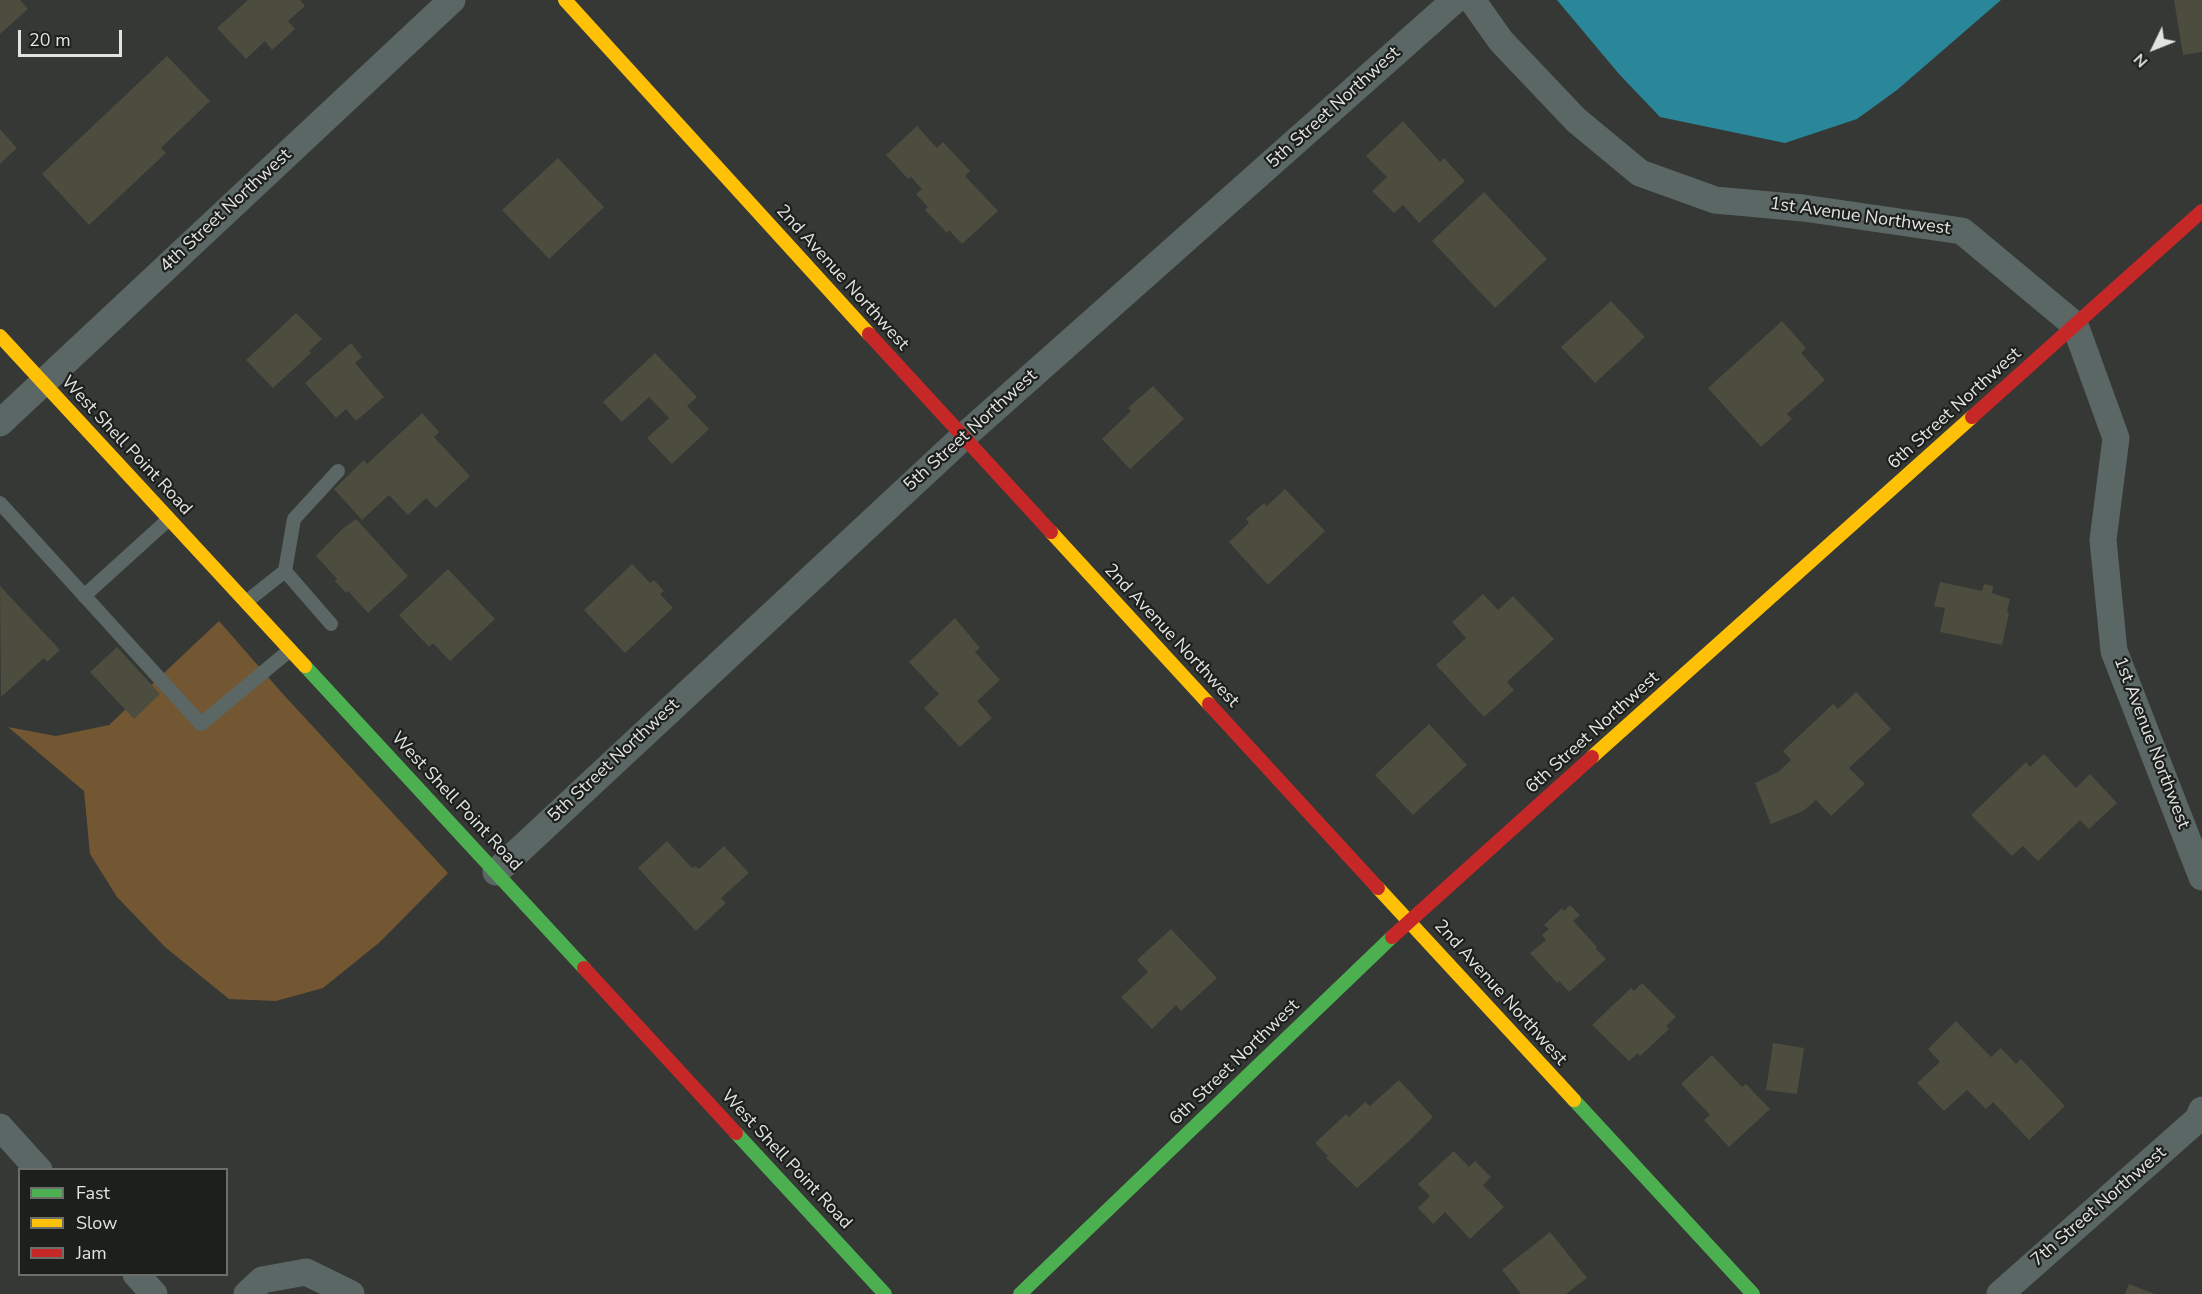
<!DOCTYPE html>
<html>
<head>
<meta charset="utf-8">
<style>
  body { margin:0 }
  #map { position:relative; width:2202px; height:1294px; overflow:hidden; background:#353835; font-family:"Nunito Sans",sans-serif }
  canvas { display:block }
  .legend { position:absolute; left:18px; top:1168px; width:210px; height:108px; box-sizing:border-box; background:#1d1f1d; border:2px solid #6b6e6b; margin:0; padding:8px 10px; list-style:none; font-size:18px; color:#e1e4e1 }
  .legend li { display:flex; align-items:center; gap:12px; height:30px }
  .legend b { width:30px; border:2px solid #6b6e6b }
  .north { position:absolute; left:2124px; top:18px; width:60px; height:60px; -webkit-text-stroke:4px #1d1f1d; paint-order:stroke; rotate:227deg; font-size:16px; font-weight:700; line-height:24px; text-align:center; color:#e1e4e1 }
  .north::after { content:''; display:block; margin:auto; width:21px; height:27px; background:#e1e4e1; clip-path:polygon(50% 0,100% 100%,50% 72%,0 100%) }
  .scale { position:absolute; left:18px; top:30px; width:104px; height:27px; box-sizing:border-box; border:3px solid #e1e4e1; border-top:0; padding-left:8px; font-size:18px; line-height:21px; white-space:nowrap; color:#e1e4e1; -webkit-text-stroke:4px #1d1f1d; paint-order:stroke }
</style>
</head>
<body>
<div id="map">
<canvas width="2202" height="1294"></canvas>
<ul class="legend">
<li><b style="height:8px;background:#4caf50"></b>Fast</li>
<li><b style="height:8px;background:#ffc107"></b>Slow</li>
<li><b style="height:8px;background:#c62828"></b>Jam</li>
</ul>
<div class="north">N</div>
<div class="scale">20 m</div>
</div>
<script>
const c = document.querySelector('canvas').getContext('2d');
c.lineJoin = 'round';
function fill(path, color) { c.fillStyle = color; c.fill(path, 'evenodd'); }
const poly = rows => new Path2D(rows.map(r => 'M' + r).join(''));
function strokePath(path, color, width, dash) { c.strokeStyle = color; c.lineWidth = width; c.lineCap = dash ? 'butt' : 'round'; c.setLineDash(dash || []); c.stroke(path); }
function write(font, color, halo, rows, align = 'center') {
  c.font = font + ' "Nunito Sans",sans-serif'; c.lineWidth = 4.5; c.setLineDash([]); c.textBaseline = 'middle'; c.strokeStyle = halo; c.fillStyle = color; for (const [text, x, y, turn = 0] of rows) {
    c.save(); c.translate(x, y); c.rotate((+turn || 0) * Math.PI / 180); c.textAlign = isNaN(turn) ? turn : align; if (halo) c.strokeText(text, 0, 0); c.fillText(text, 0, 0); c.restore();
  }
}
fill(poly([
  [219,621,282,693,448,873,380,942,323,988,276,1001,229,999,165,947,117,897,90,854,84,791,8,727,56,736,109,725]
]), '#725732');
fill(poly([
  [1557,0,2001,0,1897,90,1857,119,1785,143,1660,117,1619,74]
]), '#2a8799');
fill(poly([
  [0,0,20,0,28,9,0,34],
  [248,0,300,0,305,6,288,21,295,29,272,50,265,41,246,59,217,28],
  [2174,0,2202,0,2202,52,2183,55],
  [167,56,210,101,161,148,166,153,89,225,42,174],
  [1403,121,1440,162,1444,158,1465,181,1419,223,1403,205,1394,213,1372,191,1387,177,1366,156],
  [917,126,937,148,943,142,970,171,965,176,998,211,962,244,949,230,947,233,925,210,928,207,916,194,922,189,911,177,908,179,886,155],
  [0,129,17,148,0,164],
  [558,158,604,207,549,259,502,210],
  [1484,192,1547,259,1495,308,1432,241],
  [1611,301,1645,337,1595,383,1561,347],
  [296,313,322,339,309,351,311,353,273,388,246,360],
  [1782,321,1806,348,1801,353,1825,380,1787,414,1792,419,1761,447,1708,388],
  [351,343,362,357,355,363,384,397,356,421,346,409,336,418,305,383],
  [655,353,697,397,687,406,709,429,672,464,647,438,669,418,649,397,622,422,603,402],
  [1153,386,1184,419,1130,469,1102,439,1131,411,1128,408],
  [422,413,439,432,434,437,470,476,436,508,426,498,408,515,389,495,362,520,334,489,364,460,367,464],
  [1285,489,1325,531,1268,585,1229,542,1249,523,1246,519,1264,503,1267,506],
  [356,519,408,576,368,613,348,591,346,593,335,581,337,579,316,556,341,530],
  [632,564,650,583,654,580,664,591,660,594,673,608,625,653,584,610],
  [448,569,495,619,450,661,433,643,429,647,399,615],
  [1940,582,1982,591,1984,584,1993,586,1992,593,2010,599,2007,612,2009,613,2002,645,1940,632,1945,608,1934,606],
  [0,586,60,650,47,662,44,658,1,697],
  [1483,594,1498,610,1513,596,1554,639,1507,682,1514,690,1484,717,1436,665,1466,638,1452,622],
  [955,618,980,648,975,652,1000,680,977,701,992,718,960,747,924,708,939,694,909,662],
  [117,647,160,694,134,719,90,672],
  [1856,692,1891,729,1849,768,1865,784,1831,816,1816,800,1803,811,1771,824,1755,783,1778,772,1791,760,1783,751,1833,704,1838,709],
  [1429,724,1467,765,1413,815,1375,775],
  [2044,754,2076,788,2090,774,2117,803,2089,829,2080,820,2038,861,2023,846,2012,856,1971,815,2026,762,2030,767],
  [667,841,692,868,695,866,699,869,724,846,749,873,721,898,726,903,696,931,638,868],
  [1570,905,1580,915,1573,921,1597,947,1596,949,1606,959,1569,992,1559,981,1557,983,1530,953,1546,940,1542,935,1549,929,1544,925,1562,908,1564,911],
  [1171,929,1217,978,1181,1011,1176,1005,1152,1029,1121,997,1148,972,1137,960],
  [1642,983,1676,1017,1666,1026,1669,1029,1640,1056,1638,1053,1629,1061,1592,1025,1631,988,1634,991],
  [1956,1021,1991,1057,2001,1048,2016,1064,2021,1059,2065,1106,2029,1140,1993,1102,1986,1109,1967,1090,1944,1111,1917,1083,1940,1062,1928,1049],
  [1773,1043,1804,1048,1797,1094,1766,1090],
  [1712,1055,1742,1087,1746,1084,1770,1109,1729,1147,1704,1120,1710,1115,1681,1084],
  [1399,1080,1433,1117,1408,1142,1357,1188,1326,1158,1328,1156,1315,1143,1346,1114,1349,1117,1365,1102,1370,1106],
  [1454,1151,1469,1167,1475,1161,1491,1177,1483,1185,1504,1207,1470,1239,1445,1212,1433,1224,1418,1208,1430,1196,1418,1184],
  [1550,1232,1587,1278,1566,1294,1521,1294,1502,1270],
  [2129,1284,2155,1294,2125,1294]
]), '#4c4d3e');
strokePath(poly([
  [0,503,201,724,290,650],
  [285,571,294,519,338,471],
  [84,596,169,519],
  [246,602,285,571,331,624]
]), '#5b6764', 14);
strokePath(poly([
  [1472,0,1501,41,1576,120,1640,173,1715,200,1803,208,1962,231,2075,325,2116,438,2103,540,2114,651,2202,877],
  [0,423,452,0],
  [496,872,963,437,1455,0],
  [0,1127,39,1170],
  [136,1274,154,1294],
  [247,1294,262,1280,306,1272,351,1294],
  [2000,1294,2198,1119,2202,1110]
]), '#5b6764', 27);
strokePath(poly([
  [305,666,584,968],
  [1574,1100,1753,1294],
  [736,1133,885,1294],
  [1020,1294,1392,937]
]), '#4caf50', 14);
strokePath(poly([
  [565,0,869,334],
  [0,336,305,666],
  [1051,532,1209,704],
  [1592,757,1972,417],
  [1378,888,1574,1100]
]), '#ffc107', 14);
strokePath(poly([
  [869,334,1051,532],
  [1972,417,2202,211],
  [1209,704,1378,888],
  [1392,937,1592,757],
  [584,968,736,1133]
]), '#c62828', 14);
write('18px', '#e1e4e1', '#1d1f1d', [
  ["5th Street Northwest",1334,108,-42],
  ["4th Street Northwest",226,211,-43],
  ["1st Avenue Northwest",1860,217,8],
  ["2nd Avenue Northwest",842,278,48],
  ["6th Street Northwest",1955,409,-42],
  ["5th Street Northwest",971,431,-42],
  ["West Shell Point Road",126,446,47],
  ["2nd Avenue Northwest",1171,636,47],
  ["6th Street Northwest",1593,733,-42],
  ["1st Avenue Northwest",2151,743,69],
  ["5th Street Northwest",614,761,-43],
  ["West Shell Point Road",456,802,47],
  ["2nd Avenue Northwest",1500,993,48],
  ["6th Street Northwest",1235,1063,-44],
  ["West Shell Point Road",786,1160,47],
  ["7th Street Northwest",2099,1207,-41]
]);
</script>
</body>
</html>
